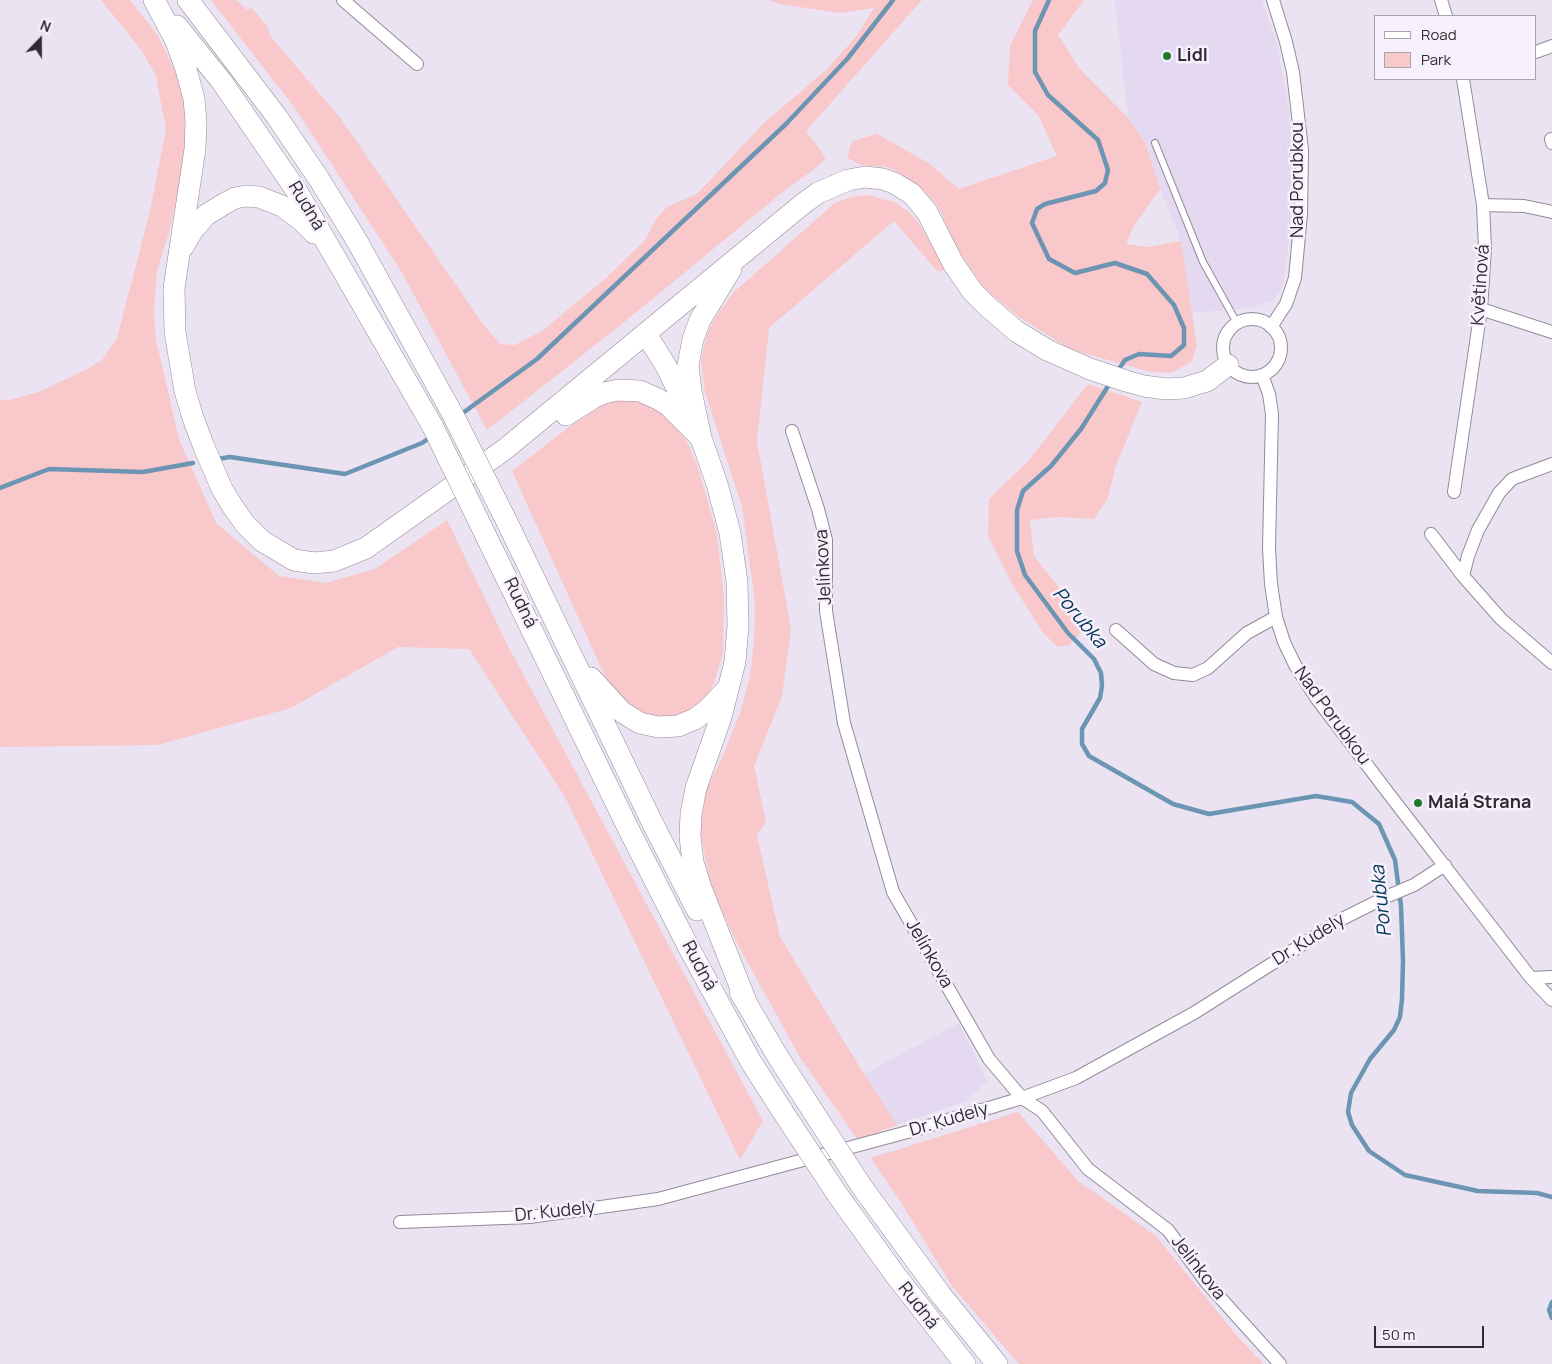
<!DOCTYPE html>
<html>
<head>
<meta charset="utf-8">
<style>
  body { margin:0 }
  #map { position:relative; width:1552px; height:1364px; overflow:hidden; background:#ebe3f2; font-family:Manrope,sans-serif }
  canvas { display:block }
  .legend { position:absolute; left:1374px; top:15px; width:162px; height:65px; box-sizing:border-box; background:#f7f1fd; border:1px solid #a7a2ab; margin:0; padding:6px 9px; list-style:none; font-size:15px; color:#2e2b31 }
  .legend li { display:flex; align-items:center; gap:10px; height:25px }
  .legend b { width:25px; border:1px solid #a7a2ab }
  .north { position:absolute; left:15px; top:15px; width:50px; height:50px; -webkit-text-stroke:4px #f7f1fd; paint-order:stroke; rotate:22deg; font-size:14px; font-weight:700; line-height:20px; text-align:center; color:#2e2b31 }
  .north::after { content:''; display:block; margin:auto; width:18px; height:22px; background:#2e2b31; clip-path:polygon(50% 0,100% 100%,50% 72%,0 100%) }
  .scale { position:absolute; left:1374px; top:1326px; width:110px; height:22px; box-sizing:border-box; border:2px solid #2e2b31; border-top:0; padding-left:6px; font-size:15px; line-height:18px; white-space:nowrap; color:#2e2b31; -webkit-text-stroke:4px #f7f1fd; paint-order:stroke }
</style>
</head>
<body>
<div id="map">
<canvas width="1552" height="1364"></canvas>
<ul class="legend">
<li><b style="height:6px;background:#fff"></b>Road</li>
<li><b style="height:14px;background:#f8c8cb"></b>Park</li>
</ul>
<div class="north">N</div>
<div class="scale">50 m</div>
</div>
<script>
const context = document.querySelector('canvas').getContext('2d');
context.lineJoin = 'round';
function paint(path, color) { context.fillStyle = color; context.fill(path, 'evenodd'); }
const toPath = rows => new Path2D(rows.map(r => 'M' + r).join(''));
function strokePath(path, color, width, dash) { context.strokeStyle = color; context.lineWidth = width; context.lineCap = dash ? 'butt' : 'round'; context.setLineDash(dash || []); context.stroke(path); }
function drawText(font, color, halo, rows, align = 'center') {
  context.font = font + ' Manrope,sans-serif'; context.lineWidth = 5; context.setLineDash([]); context.textBaseline = 'middle'; context.strokeStyle = halo; context.fillStyle = color; for (const [text, x, y, turn = 0] of rows) {
    context.save(); context.translate(x, y); context.rotate((+turn || 0) * Math.PI / 180); context.textAlign = isNaN(turn) ? turn : align; if (halo) context.strokeText(text, 0, 0); context.fillText(text, 0, 0); context.restore();
  }
}
const built = toPath([
  [1115,0,1262,0,1277,44,1289,110,1293,164,1291,224,1284,279,1280,292,1272,301,1250,308,1192,313,1181,241,1160,189,1145,143,1128,118],
  [959,1023,987,1081,966,1101,897,1125,864,1074]
]);
const green = toPath([
  [101,0,130,0,158,36,178,77,185,107,187,134,183,168,170,229,157,271,154,312,156,340,179,439,216,523,279,576,325,583,375,569,447,520,508,646,763,1121,740,1160,565,797,469,649,398,647,291,708,157,745,0,747,0,400,9,400,39,392,87,369,102,360,117,338,150,211,166,129,156,76,142,51],
  [211,0,236,0,247,10,251,7,267,26,271,37,341,119,483,324,500,344,515,345,542,331,607,277,645,240,656,219,667,207,697,194,763,124,827,69,856,37,874,8,840,13,779,4,769,0,922,0,806,131,826,158,813,170,779,195,617,328,487,430,401,271,295,108],
  [1033,0,1084,0,1058,35,1079,68,1128,118,1145,143,1160,189,1133,227,1126,244,1149,247,1181,241,1197,345,1192,361,1171,373,1150,372,1070,349,1019,317,985,289,957,249,938,206,929,196,901,174,887,167,860,165,848,158,849,149,853,141,877,134,930,164,959,189,1057,156,1038,115,1008,85,1010,46],
  [868,195,895,202,909,212,918,222,944,265,944,271,937,271,894,221,769,328,757,441,791,629,782,696,754,766,766,822,757,835,780,937,864,1074,897,1125,858,1140,801,1059,738,945,711,887,700,830,706,790,721,760,740,713,750,676,754,642,755,602,742,507,705,392,701,361,707,334,718,313,734,292,835,203,851,197],
  [1088,384,1142,402,1115,468,1108,498,1094,519,1057,517,1030,520,1034,556,1069,600,1082,628,1078,636,1069,645,1058,647,1044,634,1012,584,988,536,989,499,1029,460],
  [616,400,644,402,673,421,687,442,698,467,717,534,724,598,723,653,714,683,706,699,686,715,654,718,626,703,614,692,603,672,512,471,587,413,600,406],
  [1018,1112,1078,1181,1156,1236,1232,1330,1263,1364,1019,1364,952,1286,900,1201,871,1158]
]);
const stream = toPath([
  [1049,0,1035,31,1035,72,1048,95,1098,140,1108,170,1105,183,1096,191,1045,204,1037,209,1032,223,1049,259,1075,273,1115,263,1147,274,1174,305,1184,328,1184,345,1171,356,1139,354,1125,360,1117,372],
  [1110,383,1081,429,1051,466,1023,491,1017,510,1017,551,1025,575,1068,633,1094,659,1101,673,1102,686,1100,698,1082,729,1082,744,1089,756,1173,804,1209,814,1316,796,1352,802,1379,824,1395,860,1401,906,1403,961,1402,999,1400,1017,1394,1030,1370,1059,1351,1093,1348,1112,1352,1125,1369,1151,1405,1175,1478,1191,1537,1193,1552,1197],
  [460,415,537,359,786,124,848,58,893,0],
  [217,459,230,457,345,474,422,443,432,436],
  [0,488,49,469,143,472,193,463],
  [1552,1302,1549,1310,1552,1318]
]);
const service = toPath([
  [1155,143,1203,262,1237,323]
]);
const minor = toPath([
  [343,0,417,64],
  [1441,0,1446,16],
  [1536,52,1552,46],
  [1551,139,1552,143],
  [1483,205,1524,206,1552,212],
  [1481,309,1552,332],
  '1223 348a29 29 0 1 1 58 0a29 29 0 1 1-58 0Z',
  [1271,327,1286,304,1295,278,1301,214,1302,150,1293,72,1286,42,1273,0],
  [1262,375,1269,394,1272,414,1269,548,1271,584,1276,617,1284,642,1295,665,1317,699,1389,794,1531,978,1552,1000],
  [792,431,818,509,826,540,826,611,844,723,893,892,989,1059,1022,1098,1042,1111,1088,1169,1168,1230,1206,1282,1280,1364],
  [1552,464,1512,479,1499,493,1478,530,1468,556,1463,576,1501,619,1552,663],
  [1454,492,1481,309,1485,248,1483,205,1463,79],
  [1431,534,1463,576],
  [1116,630,1154,664,1174,673,1193,675,1208,668,1247,633,1276,617],
  [1531,978,1552,977],
  [400,1222,530,1217,658,1199,915,1130,1022,1098,1076,1078,1194,1013,1344,918,1388,896,1414,885,1445,865]
]);
const trunk = toPath([
  [154,0,175,39,186,69,194,99,196,121,195,149,174,288,175,332,185,391,193,418,204,447,222,489,233,507,245,524,262,541,294,560,314,563,334,561,366,548,504,450,804,203,818,193,848,180,865,177,883,179,894,183,912,194,927,212,953,263,972,291,987,306,1016,331,1047,350,1090,369,1126,381,1144,386,1166,389,1184,388,1207,381,1228,365],
  [188,0,277,117,319,179,357,241,452,413],
  [177,26,222,82,298,193,433,427],
  [183,247,193,230,206,215,224,204,235,198,246,196,259,197,282,206,301,220,314,233],
  [731,269,700,320,693,339,688,365,691,391,701,438,717,484,730,533,737,582,738,626,735,662,721,717,696,788,691,814,690,836,693,862,701,888,747,1004],
  [646,334,666,366,687,409],
  [566,415,593,398,604,393,618,390,640,391,658,399,669,406,701,438],
  [507,522,652,822,697,910],
  [486,536,629,830,689,948,751,1062,783,1112],
  [591,678,622,712,640,723,658,727,678,726,695,719,707,710,728,688],
  [740,992,778,1057,814,1113],
  [862,1187,941,1295,997,1364],
  [837,1194,896,1276,965,1364]
]);
const trunkBridge = toPath([
  [452,413,507,522],
  [433,427,486,536],
  [783,1112,837,1194],
  [814,1113,862,1187]
]);
const markers = [
  [1167,56,5,"#1e7b2b"],
  [1418,803,5,"#1e7b2b"]
];
const poiNames = [
  ["Lidl",1177,56],
  ["Malá Strana",1428,803]
];
const streetNames = [
  ["Nad Porubkou",1298,180,-90],
  ["Rudná",306,206,59],
  ["Květinová",1481,285,-86],
  ["Jelínkova",824,567,-93],
  ["Rudná",520,603,64],
  ["Nad Porubkou",1332,716,54],
  ["Dr. Kudely",1309,940,-32],
  ["Jelínkova",929,954,60],
  ["Rudná",699,966,62],
  ["Dr. Kudely",949,1120,-16],
  ["Dr. Kudely",555,1212,-6],
  ["Jelínkova",1198,1268,52],
  ["Rudná",918,1306,52]
];
const waterNames = [
  ["Porubka",1079,618,50],
  ["Porubka",1382,901,-96]
];
paint(built, '#e4d9f0');
paint(green, '#f8c8cb');
strokePath(stream, '#6c94b3', 4.5);
strokePath(service, '#938b9a', 8);
strokePath(minor, '#938b9a', 14);
strokePath(trunk, '#938b9a', 22);
strokePath(service, '#fff', 6);
strokePath(minor, '#fff', 12);
strokePath(trunk, '#fff', 21);
strokePath(trunkBridge, '#938b9a', 22, []);
strokePath(trunkBridge, '#fff', 21);
for (const [x, y, r, color] of markers) { const dot = new Path2D(); dot.arc(x, y, r, 0, 2 * Math.PI); context.fillStyle = color; context.fill(dot); strokePath(dot, '#f7f1fd', 2); }
drawText('bold 18px', '#2e2b31', '#f7f1fd', poiNames, 'left');
drawText('18px', '#2e2b31', '#f7f1fd', streetNames);
drawText('italic 19px', '#023655', '#f7f1fd', waterNames);
</script>
</body>
</html>
